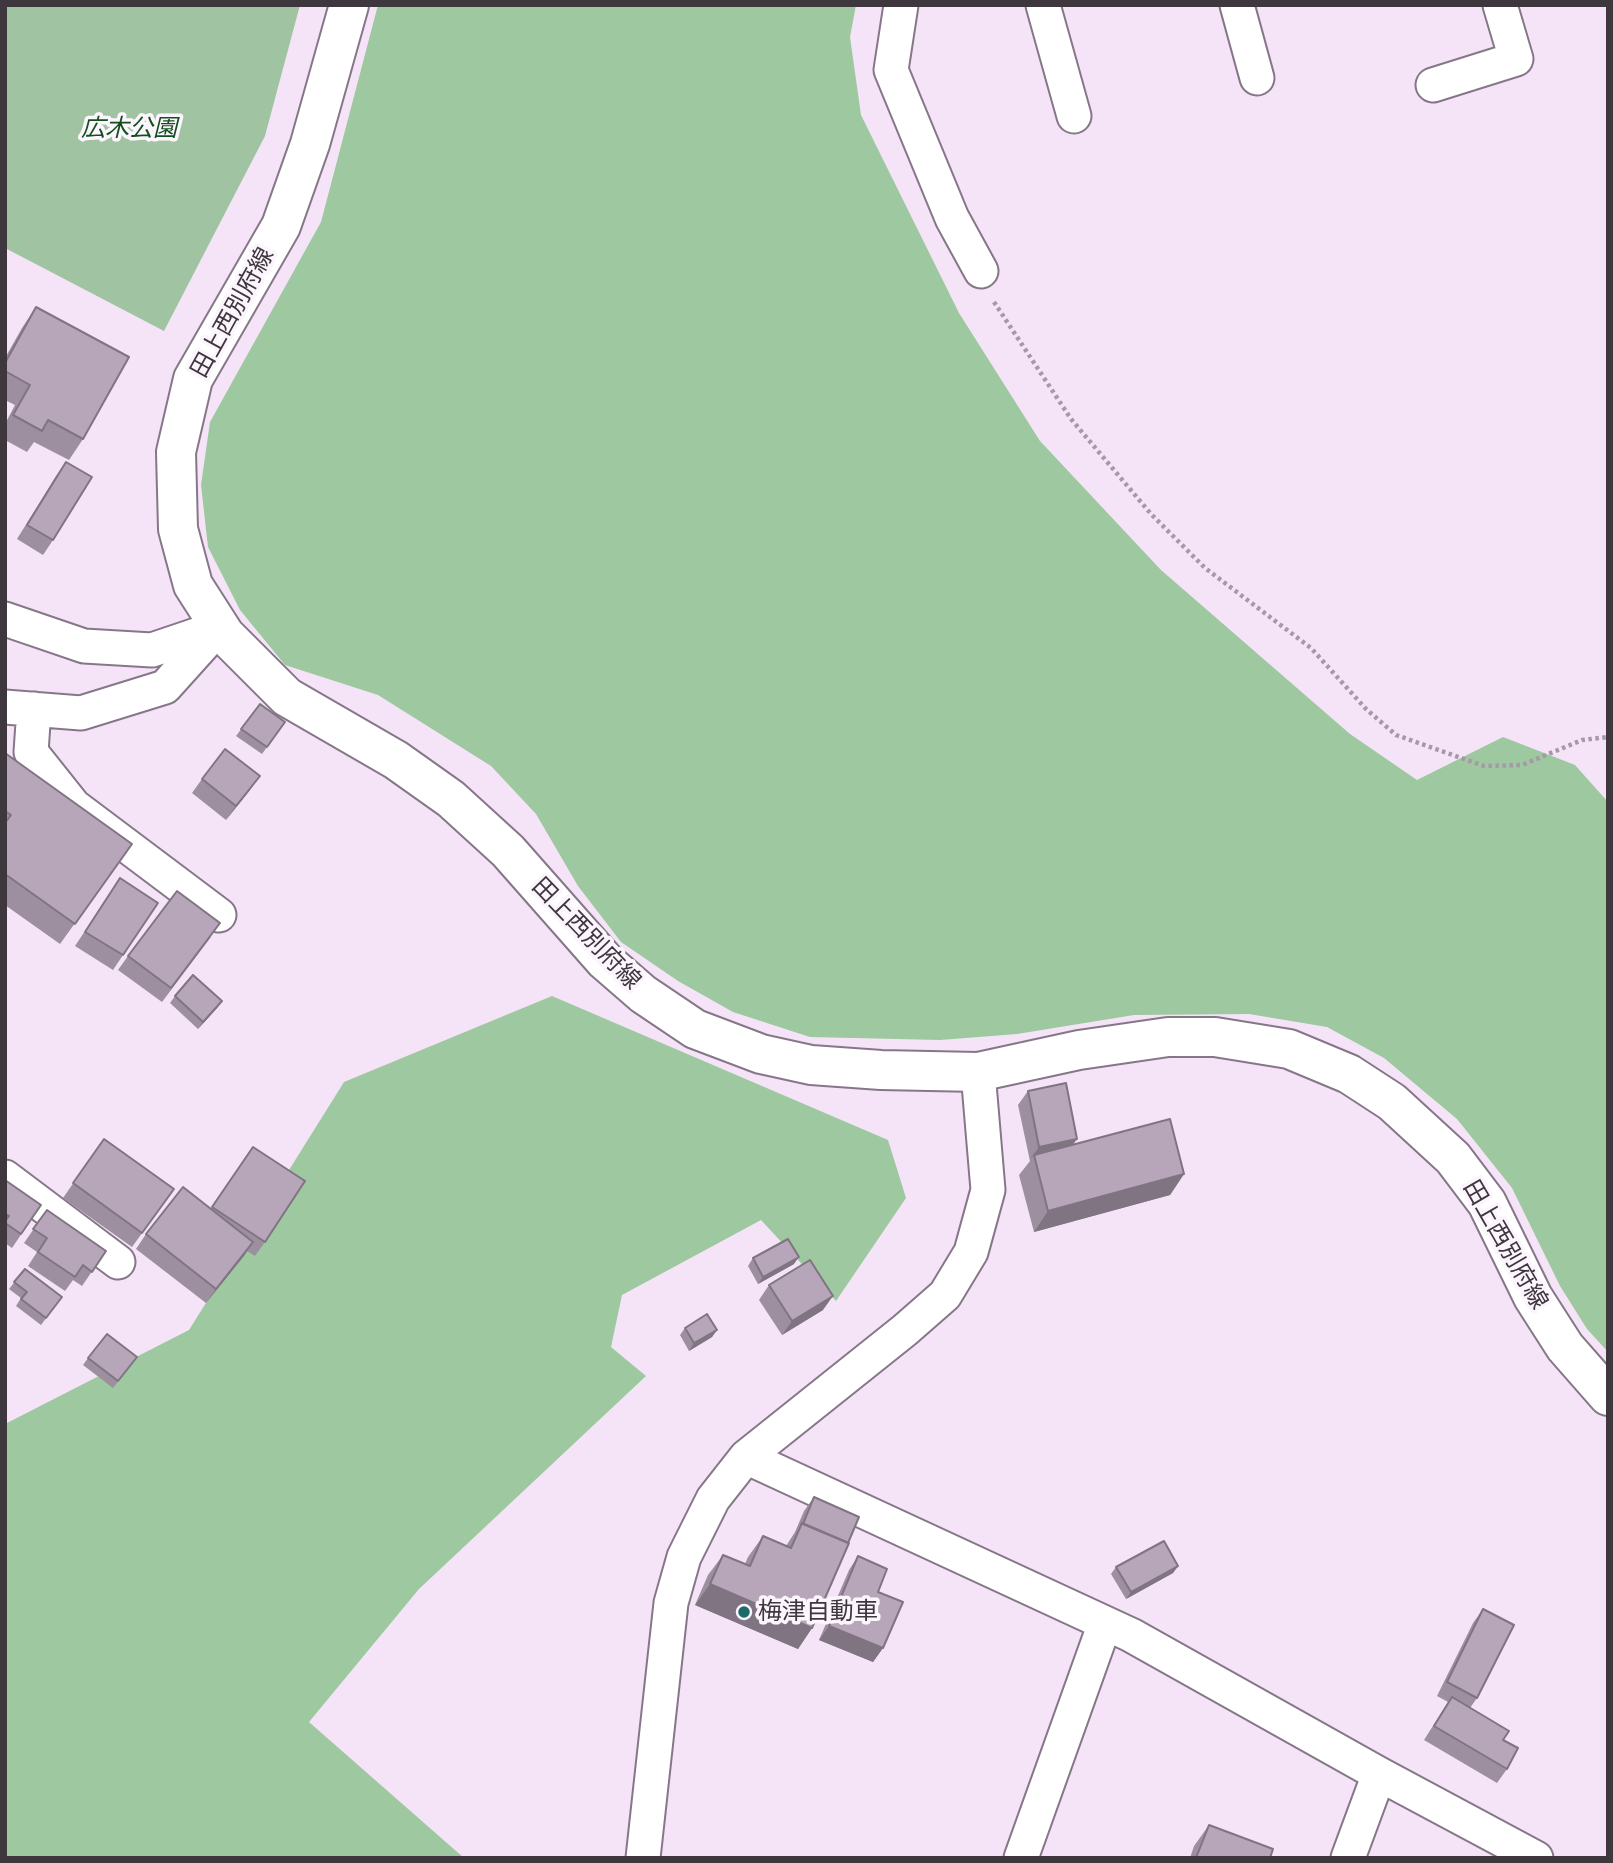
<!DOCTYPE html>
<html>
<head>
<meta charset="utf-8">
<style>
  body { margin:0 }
  #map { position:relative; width:1613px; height:1863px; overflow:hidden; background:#f5e4f7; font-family:"PT Serif",serif }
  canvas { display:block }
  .frame { position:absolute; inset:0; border:7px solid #3e373e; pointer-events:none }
</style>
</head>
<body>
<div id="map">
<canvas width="1613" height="1863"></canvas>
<div class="frame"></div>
</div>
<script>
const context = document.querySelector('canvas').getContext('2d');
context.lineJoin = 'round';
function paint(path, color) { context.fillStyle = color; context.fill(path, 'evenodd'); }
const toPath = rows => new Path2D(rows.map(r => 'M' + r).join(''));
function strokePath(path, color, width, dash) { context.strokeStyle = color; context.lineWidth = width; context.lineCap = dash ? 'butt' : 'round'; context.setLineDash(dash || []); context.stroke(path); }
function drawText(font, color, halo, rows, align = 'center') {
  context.font = font + ' "PT Serif","Noto Sans JP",serif'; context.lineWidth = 7; context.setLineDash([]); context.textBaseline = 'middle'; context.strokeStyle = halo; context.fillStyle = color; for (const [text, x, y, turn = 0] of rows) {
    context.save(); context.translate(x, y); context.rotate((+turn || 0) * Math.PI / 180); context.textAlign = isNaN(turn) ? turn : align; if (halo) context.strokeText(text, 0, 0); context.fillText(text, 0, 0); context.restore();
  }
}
const green = toPath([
  [5,5,300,5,265,136,164,331,5,248]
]);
const forest = toPath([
  [378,5,856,5,850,37,861,115,959,313,1040,441,1161,570,1350,734,1417,780,1503,737,1575,765,1608,802,1608,1352,1587,1329,1560,1286,1512,1188,1457,1119,1384,1058,1327,1027,1249,1014,1134,1015,1017,1034,940,1040,810,1037,733,1012,678,981,621,942,578,886,536,814,491,766,378,695,285,665,240,610,208,547,201,485,210,422,321,222],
  [552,996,888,1140,906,1198,836,1301,761,1220,622,1295,611,1347,646,1376,419,1589,309,1722,464,1858,5,1858,5,1424,189,1330,344,1082]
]);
const path = toPath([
  [994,302,1071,419,1151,514,1205,568,1311,648,1366,709,1396,735,1484,766,1522,765,1582,740,1608,737]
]);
const minor = toPath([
  [901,5,891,70,952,218,981,271],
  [1043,5,1074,116],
  [1237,5,1257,78],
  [1433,85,1516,59,1500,5],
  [5,619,84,646,152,650,217,628],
  [5,707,81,713,165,687,219,627],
  [34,709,31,752,74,806,219,915],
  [5,1177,118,1262],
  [746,1457,1131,1635,1379,1774,1536,1858],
  [643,1858,671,1603,684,1557,713,1499,746,1457,905,1330,945,1295,971,1252,988,1190,978,1072],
  [1021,1858,1105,1623],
  [1348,1858,1379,1774]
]);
const tertiary = toPath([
  [349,5,310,144,281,226,193,379,176,452,178,529,193,585,225,635,287,697,396,760,451,799,508,851,605,961,643,994,695,1029,761,1054,811,1065,881,1070,978,1072,1079,1050,1168,1037,1215,1037,1289,1049,1349,1074,1392,1102,1453,1158,1487,1203,1533,1297,1565,1347,1608,1396]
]);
const wall = toPath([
  [36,307,83,439,69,460,34,442,27,452,5,440,5,424,15,405,5,400,5,358,22,328],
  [66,462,53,540,43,555,17,539,56,476],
  [260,704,285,722,262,754,236,736],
  [5,753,132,844,60,944,5,905],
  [202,779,250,790,226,820,192,793],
  [120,878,158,903,113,970,75,946],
  [211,937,162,1002,118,970,128,956],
  [175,996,217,1008,198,1029,170,1003],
  [1028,1091,1073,1144,1184,1174,1170,1195,1034,1232,1019,1175,1030,1161,1018,1105],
  [104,1139,174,1189,132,1247,63,1198],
  [253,1147,265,1242,255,1256,247,1251,206,1303,136,1249,146,1234,211,1209],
  [5,1180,41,1205,12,1248,5,1243],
  [47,1210,106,1251,82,1286,73,1280,65,1291,28,1266,37,1252,24,1243],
  [753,1258,794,1264,758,1284,748,1266],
  [25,1269,62,1297,41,1325,16,1306,21,1298,9,1289],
  [769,1285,823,1310,782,1335,759,1300],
  [685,1328,717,1330,712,1337,689,1351,680,1335],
  [137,1357,113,1388,83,1365,88,1358],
  [814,1497,812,1628,798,1649,695,1605,708,1575,723,1555,745,1564,748,1557,763,1536,786,1546,795,1532,804,1511],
  [858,1556,878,1592,883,1648,873,1662,819,1640,849,1570],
  [1178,1566,1173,1573,1126,1599,1111,1574,1116,1567],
  [1483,1609,1477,1698,1470,1708,1503,1740,1507,1769,1497,1783,1424,1740,1448,1702,1437,1696,1473,1623],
  [1209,1825,1270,1858,1190,1858,1194,1846]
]);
const shadedWall = toPath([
  [260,776,250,790,226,820,236,806],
  [222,1001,217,1008,198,1029,203,1022],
  [1077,1139,1067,1153,1034,1155,1029,1161,1039,1147],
  [1184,1174,1170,1195,1034,1232,1048,1211],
  [253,1242,244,1256,206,1303,216,1289],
  [799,1257,794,1264,758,1284,763,1277],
  [833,1296,823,1310,782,1335,792,1321],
  [717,1330,712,1337,689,1351,694,1343],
  [1178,1566,1173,1573,1126,1599,1131,1592],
  [710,1584,812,1628,798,1649,695,1605],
  [829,1626,883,1648,873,1662,819,1640]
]);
const building = toPath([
  [36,307,129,357,83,439,48,420,42,431,13,415,30,385,5,371,5,363,36,307],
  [66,462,92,477,53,540,27,525,66,462],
  [260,704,285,722,267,747,241,729,260,704],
  [225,749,260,776,236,806,202,779,225,749],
  [5,753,132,844,75,924,5,874,5,823,11,815,5,811,5,753],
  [120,878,158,903,123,955,85,932,120,878],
  [177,891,220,923,171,988,128,956,177,891],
  [193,975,222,1001,203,1022,175,996,193,975],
  [1066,1083,1077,1139,1039,1147,1028,1091,1066,1083],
  [1170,1119,1184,1174,1048,1211,1034,1155,1170,1119],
  [104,1139,174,1189,142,1233,73,1183,104,1139],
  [253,1147,305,1181,265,1242,212,1207,253,1147],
  [5,1180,41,1205,21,1234,5,1223,5,1221,9,1216,5,1214,5,1180],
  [183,1187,253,1242,216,1289,146,1234,183,1187],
  [47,1210,106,1251,92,1272,83,1265,75,1277,38,1252,47,1238,33,1229,47,1210],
  [788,1239,799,1257,763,1277,753,1258,788,1239],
  [810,1260,833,1296,792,1321,769,1285,810,1260],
  [25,1269,62,1297,46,1318,21,1299,27,1292,14,1282,25,1269],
  [707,1314,717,1330,694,1343,685,1328,707,1314],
  [107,1334,137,1357,118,1381,88,1358,107,1334],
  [814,1497,859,1517,848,1543,803,1524,814,1497],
  [802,1523,849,1543,812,1628,710,1584,723,1555,750,1566,763,1536,791,1548,802,1523],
  [1164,1541,1178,1566,1131,1592,1116,1567,1164,1541],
  [858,1556,887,1569,878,1592,903,1602,883,1648,829,1626,858,1556],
  [1483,1609,1514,1625,1477,1698,1447,1682,1483,1609],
  [1452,1697,1509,1731,1503,1740,1518,1748,1507,1769,1434,1726,1452,1697],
  [1209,1825,1273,1849,1270,1858,1196,1858,1209,1825]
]);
const markers = [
  [744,1612,7,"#1d6a6a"]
];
const parkNames = [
  ["広木公園",129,129]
];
const streetNames = [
  ["田上西別府線",233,313,-61],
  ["田上西別府線",586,934,46],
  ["田上西別府線",1505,1245,60]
];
const poiNames = [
  ["梅津自動車",758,1612]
];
paint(green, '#a0c4a2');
paint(forest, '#9dc8a0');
strokePath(minor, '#867788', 37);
strokePath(tertiary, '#867788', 42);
strokePath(path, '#a699a7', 4.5, [3.5, 3.5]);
strokePath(minor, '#fff', 33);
strokePath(tertiary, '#fff', 38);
paint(wall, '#9d8f9f');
paint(shadedWall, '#807482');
paint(building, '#b7a6b9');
strokePath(building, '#807482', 2);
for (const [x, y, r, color] of markers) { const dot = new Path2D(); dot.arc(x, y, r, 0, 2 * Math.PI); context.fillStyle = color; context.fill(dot); strokePath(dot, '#fcf5fd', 2.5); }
drawText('italic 24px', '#11501e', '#fcf5fd', parkNames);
drawText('24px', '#3e373e', '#fcf5fd', streetNames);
drawText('24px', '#3e373e', '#fcf5fd', poiNames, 'left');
</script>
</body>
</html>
